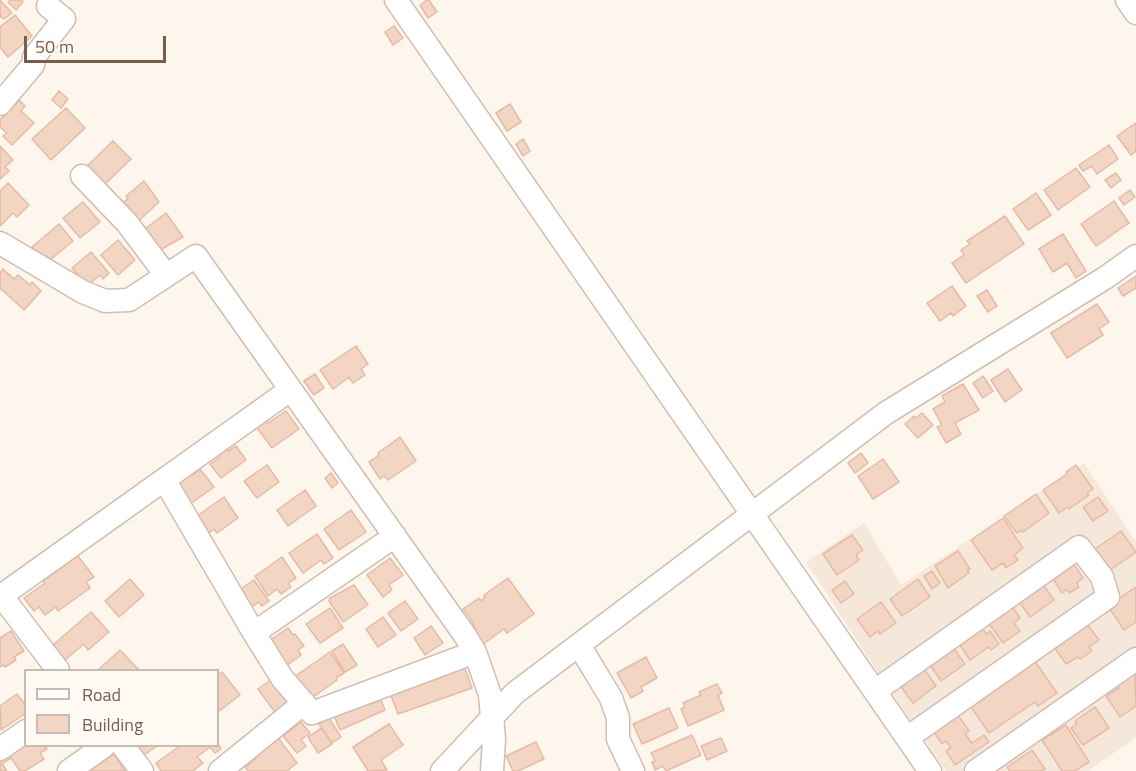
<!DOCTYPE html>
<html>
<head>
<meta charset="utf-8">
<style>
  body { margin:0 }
  #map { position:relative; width:1136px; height:771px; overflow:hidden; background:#fdf6ec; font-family:"Titillium Web",sans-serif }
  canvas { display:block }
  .legend { position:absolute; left:24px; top:669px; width:195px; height:78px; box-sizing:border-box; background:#fffaf3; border:2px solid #cabbb1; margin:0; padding:8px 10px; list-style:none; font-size:18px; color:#7a5c4d }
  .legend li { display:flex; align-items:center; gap:12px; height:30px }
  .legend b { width:30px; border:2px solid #cabbb1 }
  .scale { position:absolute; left:24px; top:36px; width:142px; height:27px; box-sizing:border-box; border:3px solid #7a5c4d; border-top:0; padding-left:8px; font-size:18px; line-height:21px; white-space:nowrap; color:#7a5c4d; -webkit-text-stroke:4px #fffaf3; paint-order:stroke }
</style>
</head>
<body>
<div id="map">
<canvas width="1136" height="771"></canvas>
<ul class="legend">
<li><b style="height:8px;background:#fff"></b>Road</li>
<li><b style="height:16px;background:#f3d5c3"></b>Building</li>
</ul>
<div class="scale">50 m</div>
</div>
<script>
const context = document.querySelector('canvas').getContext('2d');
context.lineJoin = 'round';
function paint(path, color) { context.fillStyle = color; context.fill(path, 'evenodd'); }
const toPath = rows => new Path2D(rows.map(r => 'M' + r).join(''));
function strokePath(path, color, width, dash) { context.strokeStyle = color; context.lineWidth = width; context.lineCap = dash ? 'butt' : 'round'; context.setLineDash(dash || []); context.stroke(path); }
const residential = toPath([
  [1084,463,1136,542,1136,738,1087,771,946,771,878,673,806,562,864,523,901,585]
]);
const building = toPath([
  [0,0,12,13,4,19,1,16,0,17,0,0],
  [10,0,22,0,23,2,16,10,8,2,10,0],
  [427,0,429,0,437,12,428,18,420,5,427,0],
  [15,15,32,36,8,57,0,47,0,27,15,15],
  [394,26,403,38,393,45,385,32,394,26],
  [59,91,68,99,61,108,52,100,59,91],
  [19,100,25,106,21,111,34,123,12,145,3,136,7,133,0,127,0,120,19,100],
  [510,104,521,122,507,131,496,113,510,104],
  [66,108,85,128,51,160,32,139,66,108],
  [1136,123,1136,151,1131,155,1117,136,1136,123],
  [523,139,530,151,523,156,516,144,523,139],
  [113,141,131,159,102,187,84,169,113,141],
  [1109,145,1118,159,1097,174,1092,166,1083,171,1079,165,1109,145],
  [0,146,13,160,5,167,9,171,0,179,0,146],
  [1076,168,1090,187,1058,210,1044,190,1076,168],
  [1116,173,1121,180,1111,188,1105,180,1116,173],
  [144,181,159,202,135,224,119,207,128,198,126,196,144,181],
  [8,183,29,205,17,217,13,213,0,226,0,191,8,183],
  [1130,190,1135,197,1124,205,1119,198,1130,190],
  [1036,193,1051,215,1028,230,1013,209,1036,193],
  [1114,201,1129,223,1096,246,1081,224,1114,201],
  [83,202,100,222,80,238,63,218,83,202],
  [166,213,183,237,160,250,145,229,166,213],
  [1005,216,1024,244,966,283,952,263,964,255,961,250,970,244,967,241,1005,216],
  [59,224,73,241,50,260,47,256,43,260,32,247,59,224],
  [1063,234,1086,271,1076,278,1067,263,1053,272,1039,249,1063,234],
  [118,240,135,260,118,275,101,255,118,240],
  [91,252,109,273,103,279,100,275,87,286,72,268,91,252],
  [3,269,14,279,18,275,30,285,32,282,41,291,24,310,0,288,0,273,3,269],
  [1136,276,1136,288,1123,296,1118,288,1136,276],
  [952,286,966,306,953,316,951,313,940,321,927,303,952,286],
  [987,290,997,306,988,312,977,296,987,290],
  [1097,304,1109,322,1099,329,1103,335,1067,358,1051,333,1097,304],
  [356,346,368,364,361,369,365,375,353,383,349,377,333,389,320,370,356,346],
  [1008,369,1022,390,1005,402,991,380,1008,369],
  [315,374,324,388,314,395,304,381,315,374],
  [983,376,993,391,983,398,973,383,983,376],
  [963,384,979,410,955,423,961,434,946,443,937,427,942,425,933,409,945,402,942,396,963,384],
  [286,411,299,429,272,448,257,428,266,421,268,423,286,411],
  [922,413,933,425,918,438,905,424,914,416,916,418,922,413],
  [400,437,416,461,388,480,384,476,380,479,369,462,379,455,378,453,400,437],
  [236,446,246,460,221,478,210,464,219,458,217,455,226,448,228,451,236,446],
  [861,453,868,463,855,473,848,463,861,453],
  [883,459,899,482,873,499,858,476,883,459],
  [267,465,279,482,257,498,244,481,267,465],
  [1076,465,1093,489,1087,493,1089,495,1069,509,1068,507,1059,513,1043,490,1067,474,1066,472,1076,465],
  [200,469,214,487,186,507,172,487,192,472,193,475,200,469],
  [331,473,338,483,332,488,325,478,331,473],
  [305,490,316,506,288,526,277,510,305,490],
  [1036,494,1049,513,1023,532,1022,530,1017,533,1004,516,1036,494],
  [224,497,238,518,217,533,214,529,206,535,194,518,224,497],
  [1098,497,1108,511,1093,521,1083,507,1098,497],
  [351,510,366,532,339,550,324,529,351,510],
  [1003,518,1023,548,1014,555,1018,560,1006,568,1003,563,992,570,971,540,1003,518],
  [1121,531,1136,552,1110,570,1095,549,1121,531],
  [317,534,333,558,324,564,321,560,303,573,289,553,317,534],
  [852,535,863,550,856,555,859,560,837,575,823,554,852,535],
  [958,551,970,569,967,570,969,573,948,588,935,566,958,551],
  [78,556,94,577,86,582,90,588,58,611,56,607,45,615,39,607,34,611,24,598,45,583,43,581,78,556],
  [282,557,296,578,288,583,291,587,281,594,277,589,268,596,255,576,282,557],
  [390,558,403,575,389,585,392,590,383,597,367,575,390,558],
  [1073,563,1083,578,1077,583,1079,587,1069,593,1067,589,1062,593,1052,577,1073,563],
  [932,571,940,583,932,589,924,576,932,571],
  [508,578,534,614,507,633,504,629,482,645,470,618,463,609,479,598,481,601,485,597,484,595,508,578],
  [130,579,144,595,119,617,105,601,130,579],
  [918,579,930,597,902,616,890,599,918,579],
  [254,580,269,601,262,606,259,602,251,607,239,590,254,580],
  [845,581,854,594,841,603,832,590,845,581],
  [1042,583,1054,600,1030,617,1018,600,1042,583],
  [354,585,368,605,343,622,329,601,330,598,354,585],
  [1136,587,1136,622,1124,630,1108,606,1136,587],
  [405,601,418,619,401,631,388,613,405,601],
  [881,602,896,623,880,634,878,631,870,637,857,619,881,602],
  [1011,605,1020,618,1014,623,1020,631,1003,643,988,622,1011,605],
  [330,608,343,628,320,643,306,624,330,608],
  [91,612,109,632,88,650,84,644,65,660,52,646,91,612],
  [383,617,396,635,378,647,366,629,383,617],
  [1087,624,1099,640,1089,647,1092,651,1080,659,1078,657,1066,664,1054,647,1087,624],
  [431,626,443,643,425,655,414,638,431,626],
  [981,626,986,634,990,631,999,644,991,650,989,647,970,660,958,642,981,626],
  [288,628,293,635,295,634,304,646,298,650,301,655,286,666,264,644,288,628],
  [11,631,24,651,14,657,16,660,5,667,3,665,0,667,0,638,11,631],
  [343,644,357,665,345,672,332,651,343,644],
  [951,645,965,664,941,681,928,662,951,645],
  [120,650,139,670,98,670,120,650],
  [330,652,344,673,336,678,337,680,309,700,294,677,330,652],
  [646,657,657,678,641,687,643,691,631,698,617,673,646,657],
  [1034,660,1057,693,1038,706,1035,702,989,733,969,704,1034,660],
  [464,666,472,688,398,714,390,693,464,666],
  [923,667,936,686,913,703,899,684,923,667],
  [222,672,240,695,218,712,218,675,222,672],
  [1135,672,1136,706,1120,717,1106,696,1119,688,1117,684,1135,672],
  [272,679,291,704,277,715,258,689,272,679],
  [717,684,722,693,718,695,724,710,688,726,681,709,685,707,683,703,701,695,699,692,717,684],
  [17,694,26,706,26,713,1,730,0,706,17,694],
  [373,699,374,703,381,700,385,710,340,730,334,716,373,699],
  [1095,707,1109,728,1083,745,1071,728,1077,724,1075,721,1095,707],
  [669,708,678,728,642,744,633,724,669,708],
  [956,712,969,731,965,734,972,743,984,735,989,742,955,765,946,751,951,748,946,741,942,744,932,729,956,712],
  [329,718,341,737,332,743,319,724,329,718],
  [301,722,310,733,301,740,306,746,297,753,283,736,301,722],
  [389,724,403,745,381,760,387,770,368,771,353,747,389,724],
  [1066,725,1089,762,1075,771,1062,771,1042,740,1066,725],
  [322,728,332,744,318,753,308,737,322,728],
  [276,735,297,763,287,771,248,771,245,767,256,759,252,754,276,735],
  [692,735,701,755,666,771,663,766,655,770,652,762,655,761,651,753,692,735],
  [721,738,727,751,707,760,701,746,721,738],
  [26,741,26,746,45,746,47,749,40,753,44,759,25,771,20,771,11,758,2,764,7,771,0,771,0,753,26,741],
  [536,742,544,759,518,771,513,771,506,756,536,742],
  [218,744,221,749,215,753,210,747,197,757,203,763,193,771,161,771,156,763,180,746,218,746,218,744],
  [137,746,157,746,144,755,137,746],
  [1032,750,1045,769,1041,771,1010,771,1007,767,1032,750],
  [114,754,125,771,88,771,114,754]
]);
const minor = toPath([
  [396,0,930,771],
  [1127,0,1136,13],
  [0,104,33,65,34,57,64,19,48,6],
  [82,176,127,223,166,275],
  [0,243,83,292,105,301,129,300,196,256,464,634,475,652,490,695,494,739,492,771],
  [165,481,254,633,395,536],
  [0,594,58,670],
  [1,596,290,390],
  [254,633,282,678,312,713,475,652],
  [579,645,611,698,618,718,618,739,633,771],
  [875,691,1079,547,1102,577,1108,597,907,738],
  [123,746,142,771],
  [0,749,26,731],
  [69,771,104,746],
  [220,771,304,703],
  [442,771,515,693,886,413,1105,278,1136,256],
  [976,771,1136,659]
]);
paint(residential, '#f5e8da');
paint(building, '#f3d5c3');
strokePath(building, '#e6bba3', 1.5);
strokePath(minor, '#d1beb0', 25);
strokePath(minor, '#fff', 22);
</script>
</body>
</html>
